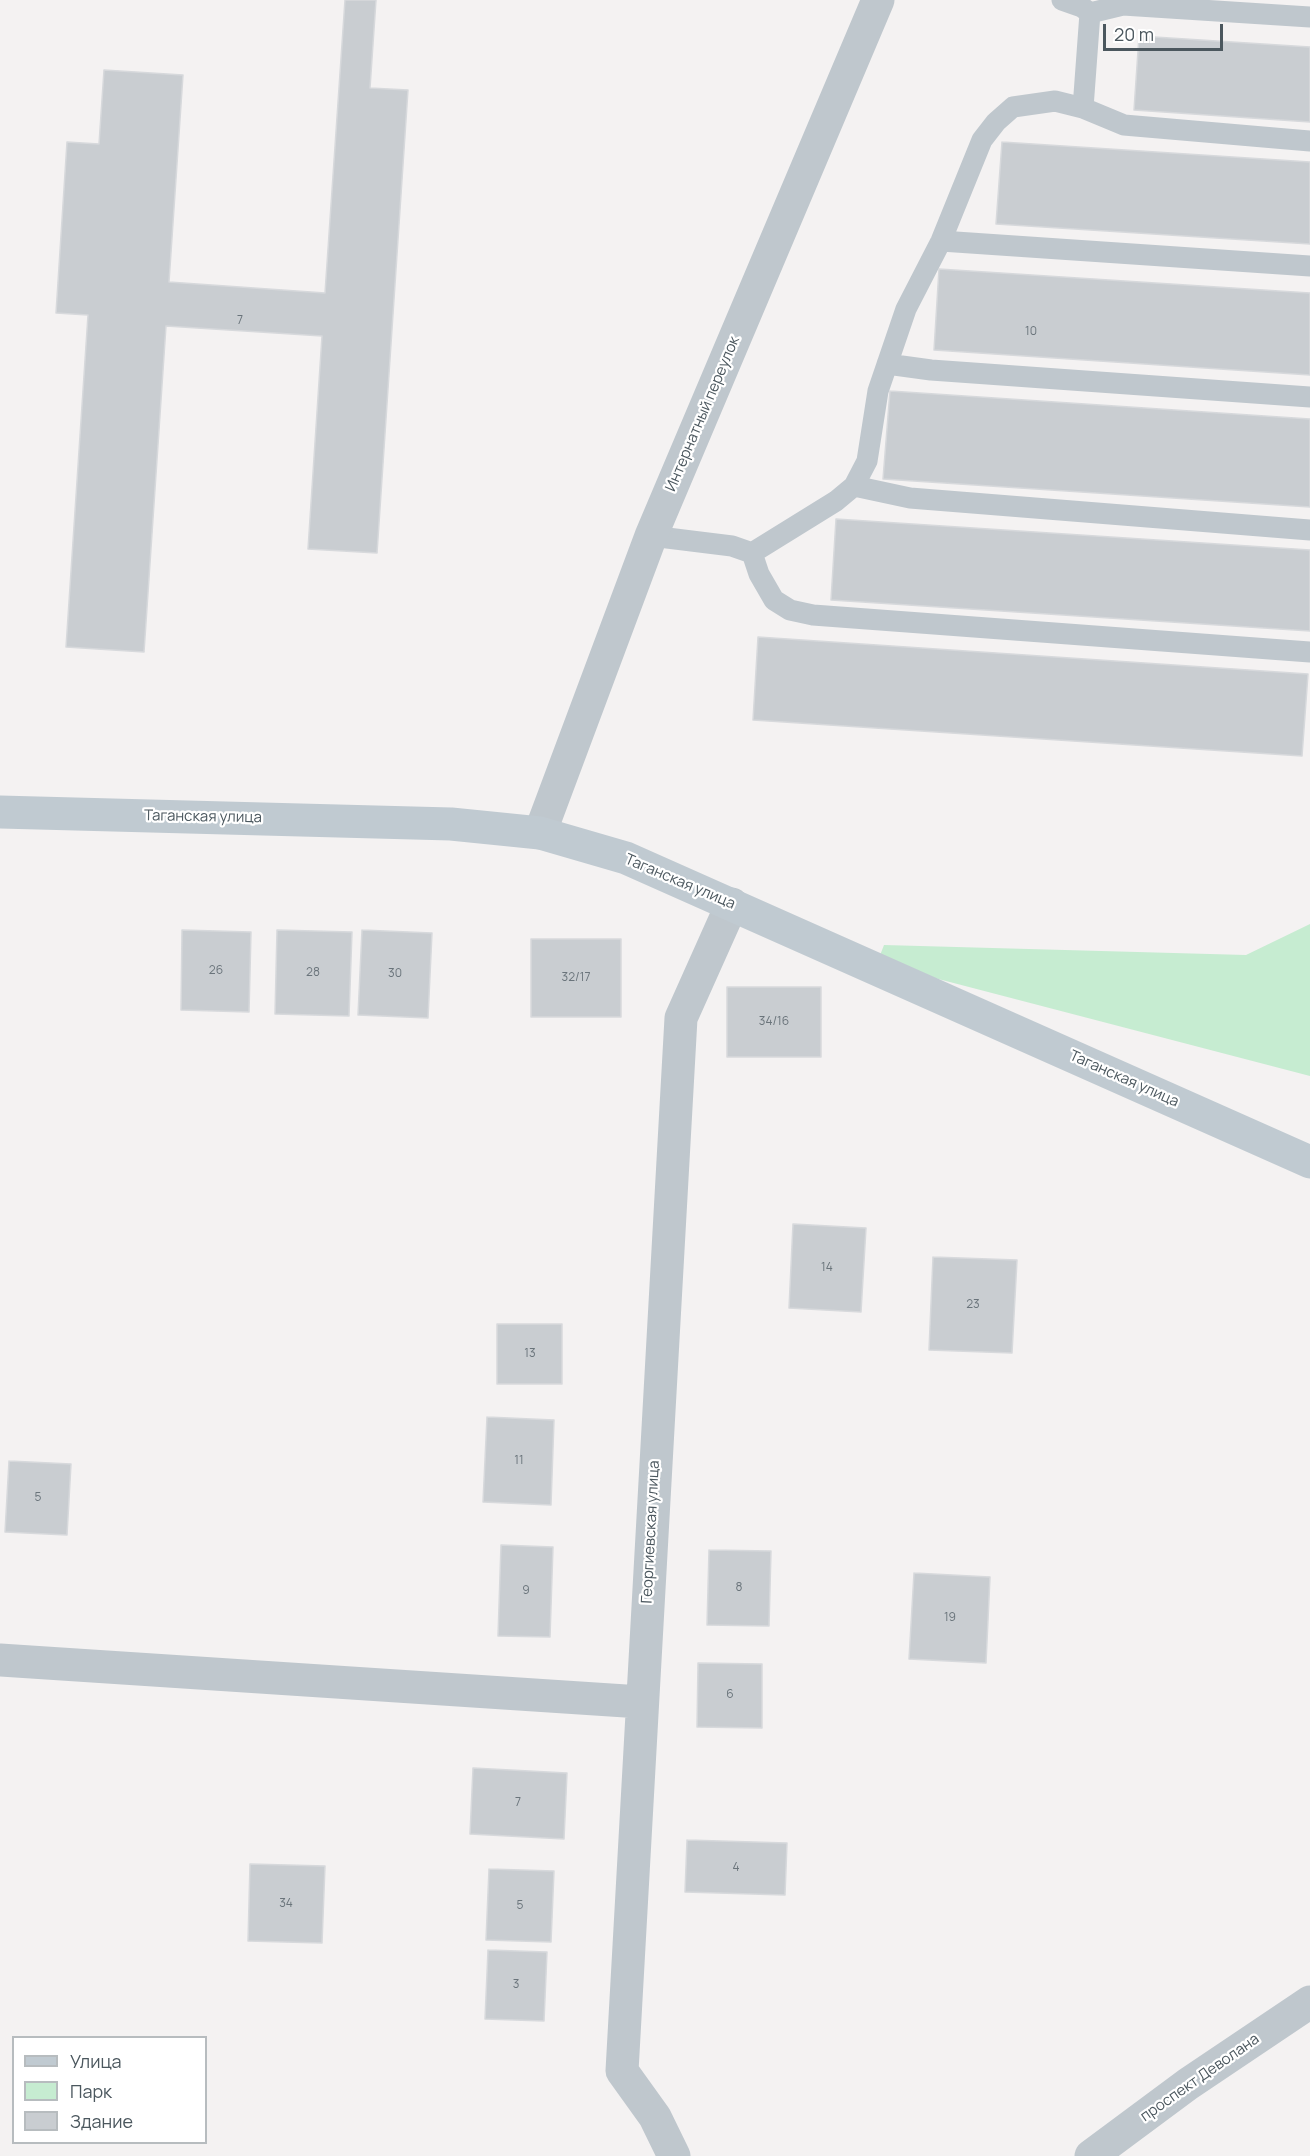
<!DOCTYPE html>
<html>
<head>
<meta charset="utf-8">
<style>
  body { margin:0 }
  #map { position:relative; width:1310px; height:2156px; overflow:hidden; background:#f4f2f2; font-family:Manrope,sans-serif }
  canvas { display:block }
  .legend { position:absolute; left:12px; top:2036px; width:195px; height:108px; box-sizing:border-box; background:#fff; border:2px solid #b7bcbf; margin:0; padding:8px 10px; list-style:none; font-size:18px; color:#4b575e }
  .legend li { display:flex; align-items:center; gap:12px; height:30px }
  .legend b { width:30px; border:2px solid #b7bcbf }
  .scale { position:absolute; left:1103px; top:24px; width:120px; height:27px; box-sizing:border-box; border:3px solid #4b575e; border-top:0; padding-left:8px; font-size:18px; line-height:21px; white-space:nowrap; color:#4b575e; -webkit-text-stroke:4px #fff; paint-order:stroke }
</style>
</head>
<body>
<div id="map">
<canvas width="1310" height="2156"></canvas>
<ul class="legend">
<li><b style="height:8px;background:#c0cad1"></b>Улица</li>
<li><b style="height:16px;background:#c6ecd1"></b>Парк</li>
<li><b style="height:16px;background:#c9cdd1"></b>Здание</li>
</ul>
<div class="scale">20 m</div>
</div>
<script>
const context = document.querySelector('canvas').getContext('2d');
context.lineJoin = 'round';
function paint(path, color) { context.fillStyle = color; context.fill(path, 'evenodd'); }
const toPath = rows => new Path2D(rows.map(r => 'M' + r).join(''));
function strokePath(path, color, width, dash) { context.strokeStyle = color; context.lineWidth = width; context.lineCap = dash ? 'butt' : 'round'; context.setLineDash(dash || []); context.stroke(path); }
function drawText(font, color, halo, rows, align = 'center') {
  context.font = font + ' Manrope,sans-serif'; context.lineWidth = 4.5; context.setLineDash([]); context.textBaseline = 'middle'; context.strokeStyle = halo; context.fillStyle = color; for (const [text, x, y, turn = 0] of rows) {
    context.save(); context.translate(x, y); context.rotate((+turn || 0) * Math.PI / 180); context.textAlign = isNaN(turn) ? turn : align; if (halo) context.strokeText(text, 0, 0); context.fillText(text, 0, 0); context.restore();
  }
}
const green = toPath([
  [1310,924,1310,1076,877,963,884,945,1246,955]
]);
const building = toPath([
  [345,0,376,0,370,88,408,90,377,553,308,549,322,336,166,326,144,652,66,647,88,315,56,313,67,142,99,144,104,70,183,75,169,282,325,293,345,0],
  [1139,36,1310,47,1310,122,1134,110,1139,36],
  [1002,142,1310,162,1310,244,996,224,1002,142],
  [939,269,1310,293,1310,375,934,350,939,269],
  [890,391,1310,419,1310,507,883,479,890,391],
  [836,519,1310,550,1310,631,831,600,836,519],
  [758,637,1308,674,1302,756,753,720,758,637],
  [182,930,251,932,249,1012,181,1010,182,930],
  [277,930,352,932,349,1016,275,1014,277,930],
  [362,930,432,933,428,1018,358,1015,362,930],
  [531,939,621,939,621,1017,531,1017,531,939],
  [727,987,821,987,821,1057,727,1057,727,987],
  [793,1224,866,1228,861,1312,789,1308,793,1224],
  [933,1257,1017,1260,1012,1353,929,1350,933,1257],
  [497,1324,562,1324,562,1384,497,1384,497,1324],
  [487,1417,554,1420,551,1505,483,1502,487,1417],
  [9,1461,71,1464,67,1535,5,1532,9,1461],
  [501,1545,553,1547,550,1637,498,1636,501,1545],
  [709,1550,771,1551,769,1626,707,1625,709,1550],
  [914,1573,990,1577,986,1663,909,1659,914,1573],
  [698,1663,762,1664,762,1728,697,1727,698,1663],
  [473,1768,567,1773,564,1839,470,1834,473,1768],
  [687,1840,787,1843,785,1895,685,1892,687,1840],
  [250,1864,325,1866,322,1943,248,1941,250,1864],
  [489,1869,554,1871,551,1942,486,1940,489,1869],
  [488,1950,547,1952,544,2021,485,2019,488,1950]
]);
const lane = toPath([
  [1062,0,1082,7,1090,13,1083,108],
  [1090,13,1123,5,1310,17],
  [941,241,1310,266],
  [887,364,931,370,1310,397],
  [854,486,910,498,1310,530],
  [651,536,732,546,752,553,759,574,774,600,790,610,813,615,1310,652],
  [752,553,836,501,854,486,867,461,878,391,906,309,941,241,982,140,996,122,1013,107,1055,101,1083,108,1124,125,1310,141]
]);
const street = toPath([
  [540,833,651,536,878,0],
  [0,1660,641,1702],
  [674,2156,655,2117,622,2071,681,1018,732,904],
  [1091,2156,1188,2084,1310,2002]
]);
const secondary = toPath([
  [0,812,451,824,540,833,626,858,1310,1162]
]);
const numberNames = [
  ["7",240,321],
  ["10",1031,332],
  ["26",216,971],
  ["28",313,973],
  ["30",395,974],
  ["32/17",576,978],
  ["34/16",774,1022],
  ["14",827,1268],
  ["23",973,1305],
  ["13",530,1354],
  ["11",519,1461],
  ["5",38,1498],
  ["8",739,1588],
  ["9",526,1591],
  ["19",950,1618],
  ["6",730,1695],
  ["7",518,1803],
  ["4",736,1868],
  ["34",286,1904],
  ["5",520,1906],
  ["3",516,1985]
];
const streetNames = [
  ["Интернатный переулок",703,414,-67],
  ["Таганская улица",203,817,1],
  ["Таганская улица",680,882,23],
  ["Таганская улица",1124,1079,24],
  ["Георгиевская улица",651,1532,-87],
  ["проспект Деволана",1200,2078,-35]
];
paint(green, '#c6ecd1');
paint(building, '#c9cdd1');
strokePath(building, '#d7d9dc', 1.5);
strokePath(lane, '#bfc7cd', 21);
strokePath(street, '#bfc7cd', 33);
strokePath(secondary, '#c0cad1', 33);
drawText('12px', '#6a747b', null, numberNames);
drawText('15px', '#4b575e', '#fff', streetNames);
</script>
</body>
</html>
